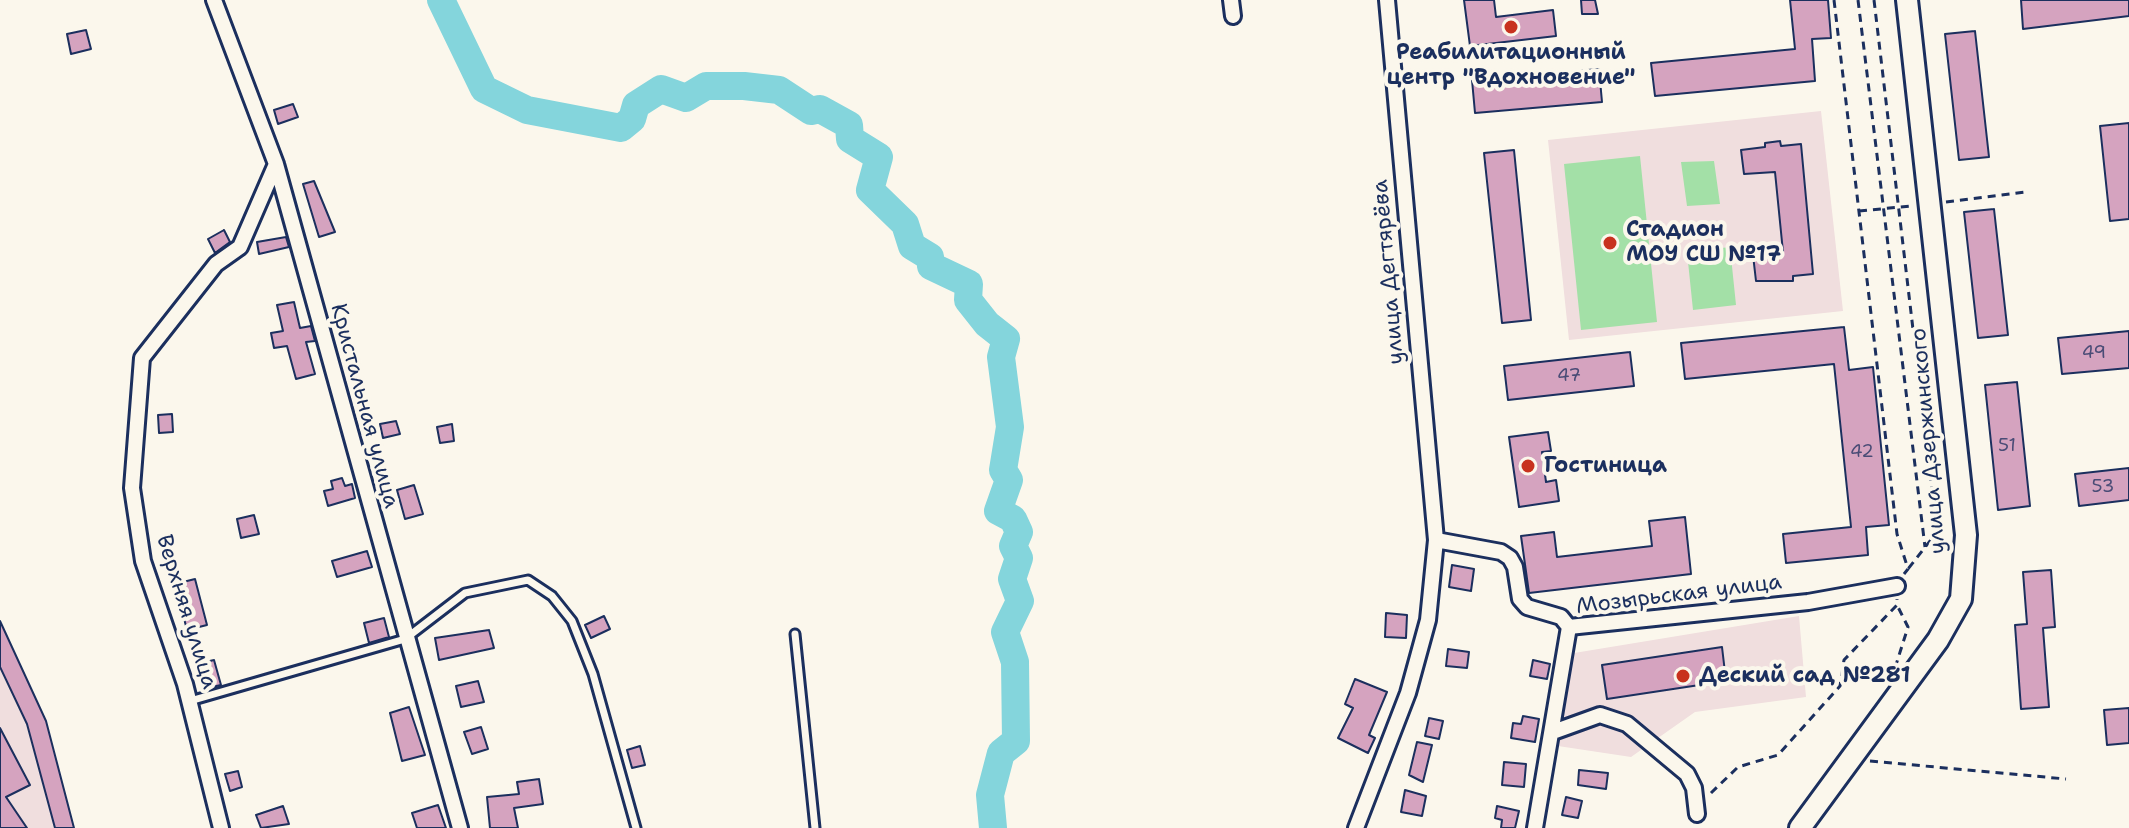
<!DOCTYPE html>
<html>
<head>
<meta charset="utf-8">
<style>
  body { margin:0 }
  canvas { display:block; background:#fbf7ec }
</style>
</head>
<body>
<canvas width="2129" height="828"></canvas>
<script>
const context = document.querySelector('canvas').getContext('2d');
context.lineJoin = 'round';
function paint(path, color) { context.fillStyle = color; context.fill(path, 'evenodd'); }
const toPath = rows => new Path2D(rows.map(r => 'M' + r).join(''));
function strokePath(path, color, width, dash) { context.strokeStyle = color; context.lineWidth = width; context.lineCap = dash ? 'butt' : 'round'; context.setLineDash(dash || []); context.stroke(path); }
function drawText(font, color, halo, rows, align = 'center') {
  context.font = font + ' "Shantell Sans",sans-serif'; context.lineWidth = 8; context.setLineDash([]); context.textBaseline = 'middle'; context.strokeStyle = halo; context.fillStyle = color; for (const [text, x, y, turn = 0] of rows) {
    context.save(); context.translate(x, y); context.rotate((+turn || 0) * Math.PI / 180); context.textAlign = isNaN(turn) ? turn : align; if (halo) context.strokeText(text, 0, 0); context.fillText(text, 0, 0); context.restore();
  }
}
const built = toPath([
  [1821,111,1843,311,1569,340,1548,140],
  [1799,616,1806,697,1695,712,1631,757,1558,746,1562,655],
  [0,621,46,721,74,828,0,828]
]);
const green = toPath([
  [1640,156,1657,322,1581,330,1564,164],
  [1714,161,1720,204,1687,206,1681,162],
  [1730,247,1736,305,1693,310,1687,252]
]);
const river = toPath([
  [441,0,484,89,527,110,621,128,632,119,636,105,661,89,686,98,706,86,744,86,779,90,811,111,820,109,849,125,850,139,879,157,870,190,905,224,912,246,930,257,931,266,969,284,968,300,987,324,1006,339,1001,357,1010,427,1003,470,1009,480,998,511,1013,519,1019,532,1013,546,1019,558,1012,579,1020,601,1005,632,1015,662,1016,741,1001,753,990,795,993,828]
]);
const building = toPath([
  [1464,0,1494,0,1496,17,1553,10,1556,36,1470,46,1464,0],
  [1581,0,1595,0,1598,14,1582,14,1581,0],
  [1790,0,1828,0,1831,38,1812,39,1815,81,1655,96,1651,63,1795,49,1790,0],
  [2021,0,2129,0,2129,16,2023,29,2021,0],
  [86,30,91,49,71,54,67,34,86,30],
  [1975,31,1989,157,1959,160,1945,34,1975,31],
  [1599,69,1602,102,1475,113,1472,80,1599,69],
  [293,104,298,117,278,124,274,110,293,104],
  [2129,123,2129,219,2110,221,2100,126,2129,123],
  [1780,141,1781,146,1801,144,1813,274,1793,276,1793,281,1756,281,1753,255,1783,252,1775,172,1744,174,1741,150,1765,147,1765,143,1780,141],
  [1514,150,1531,320,1502,323,1484,153,1514,150],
  [314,181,335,232,319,237,303,184,314,181],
  [1994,209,2008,335,1978,338,1964,212,1994,209],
  [224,230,230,242,215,253,208,239,224,230],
  [286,237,289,247,259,254,257,242,286,237],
  [294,302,300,328,311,326,315,341,306,342,315,374,296,379,287,346,274,348,271,333,283,331,277,305,294,302],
  [1844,327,1849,370,1873,367,1889,525,1866,527,1868,555,1786,563,1783,534,1851,527,1834,364,1685,379,1681,343,1844,327],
  [2129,331,2129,368,2062,374,2058,338,2129,331],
  [1630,352,1634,386,1508,400,1504,366,1630,352],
  [2017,382,2030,506,1998,510,1985,385,2017,382],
  [172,414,173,432,159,433,158,415,172,414],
  [396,421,400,434,383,438,380,424,396,421],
  [452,424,454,441,440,443,437,427,452,424],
  [1548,432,1551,451,1542,452,1546,482,1556,480,1559,501,1519,507,1509,437,1548,432],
  [2129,468,2129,500,2079,506,2075,474,2129,468],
  [342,478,345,486,352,484,355,498,328,506,324,491,333,489,331,481,342,478],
  [414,485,423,514,405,519,397,490,414,485],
  [254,515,259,534,241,538,237,519,254,515],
  [1685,517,1691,574,1529,593,1521,536,1554,532,1557,557,1652,546,1649,521,1685,517],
  [367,551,372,567,337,577,332,561,367,551],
  [1452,565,1474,569,1471,591,1449,587,1452,565],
  [2051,570,2055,627,2043,628,2049,707,2021,709,2015,625,2027,624,2023,572,2051,570],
  [195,579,207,625,187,630,175,584,195,579],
  [1386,613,1407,615,1406,638,1385,637,1386,613],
  [604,616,610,629,591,638,585,625,604,616],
  [384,618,389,637,369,643,364,623,384,618],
  [0,621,46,721,74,828,55,828,27,724,0,667,0,621],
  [489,630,494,648,439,660,435,638,489,630],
  [1722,647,1726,681,1607,699,1602,665,1722,647],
  [1448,649,1469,652,1467,668,1446,666,1448,649],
  [214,660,221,685,203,689,197,664,214,660],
  [1533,660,1550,664,1547,679,1530,676,1533,660],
  [1355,679,1387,692,1369,735,1375,738,1368,753,1338,738,1353,708,1345,704,1355,679],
  [478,681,484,702,461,707,456,686,478,681],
  [409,707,425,755,402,761,390,713,409,707],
  [2129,708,2129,743,2107,745,2104,710,2129,708],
  [1523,716,1539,719,1535,742,1511,738,1513,723,1521,724,1523,716],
  [1429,718,1443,721,1439,739,1425,736,1429,718],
  [481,727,488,749,472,754,464,732,481,727],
  [0,728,30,785,6,797,27,828,0,828,0,728],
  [1417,742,1432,745,1423,782,1409,775,1417,742],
  [640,746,645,765,632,768,627,750,640,746],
  [1504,762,1526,764,1524,787,1502,785,1504,762],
  [1579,770,1608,773,1606,789,1578,785,1579,770],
  [238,771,242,787,230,791,225,774,238,771],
  [539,779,543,804,514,808,518,828,490,828,487,797,519,794,517,782,539,779],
  [1405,790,1426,796,1422,816,1401,812,1405,790],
  [1566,797,1582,801,1578,818,1562,815,1566,797],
  [438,805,446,828,417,828,412,813,438,805],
  [283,806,289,824,261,828,256,815,283,806],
  [1497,806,1519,811,1515,828,1501,828,1502,820,1495,818,1497,806]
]);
const path = toPath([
  [1834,0,1897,534,1908,569,1904,574],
  [1858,0,1925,547],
  [1874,0,1937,532,1908,569],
  [1946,202,2026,192],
  [1859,211,1911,206],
  [1895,668,1908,627,1897,605],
  [1870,761,2066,779],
  [1711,793,1738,767,1778,755,1840,686,1844,660,1897,605,1897,599]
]);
const lane = toPath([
  [795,634,815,828],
  [190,701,405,639,465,593,528,580,552,596,572,621,593,674,636,828]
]);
const street = toPath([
  [214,0,276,164,460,828],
  [1231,0,1233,16],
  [1436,540,1501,552,1510,558,1515,567,1520,599,1527,607,1561,617,1569,627],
  [1553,732,1600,715,1627,724,1687,774,1694,788,1697,814],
  [221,828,185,684,143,561,132,488,142,358,216,264,240,247,276,164],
  [1356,828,1408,693,1428,620,1436,540,1387,0],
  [1535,828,1569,627,1808,602,1897,586]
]);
const secondary = toPath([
  [1800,828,1938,640,1961,599,1966,535,1907,0]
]);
const markers = [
  [1511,27,8,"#c8321e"],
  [1610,243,8,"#c8321e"],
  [1528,466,8,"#c8321e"],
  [1683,676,8,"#c8321e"]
];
const numberNames = [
  ["49",2094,353],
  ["47",1569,376],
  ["51",2007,446],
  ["42",1862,452],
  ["53",2103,487]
];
const poiNames = [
  ["Реабилитационный",1511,53,"center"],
  ["центр \"Вдохновение\"",1511,78,"center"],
  ["Стадион",1626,230],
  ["МОУ СШ №17",1626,255],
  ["Гостиница",1544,466],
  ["Деский сад №281",1699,676]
];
const streetNames = [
  ["улица Дегтярёва",1389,272,-95],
  ["Кристальная улица",364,406,75],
  ["улица Дзержинского",1929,441,-95],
  ["Мозырьская улица",1679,595,-7],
  ["Верхняя улица",186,612,73]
];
paint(built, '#f0dede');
paint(green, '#a3e0a7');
strokePath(river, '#84d5dc', 28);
paint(building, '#d5a3bf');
strokePath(building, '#1b2f5e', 2);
strokePath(lane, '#1b2f5e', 13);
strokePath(street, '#1b2f5e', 20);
strokePath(secondary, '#1b2f5e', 26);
strokePath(path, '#1b2f5e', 3, [8, 6]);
strokePath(lane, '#fbf7ec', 7);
strokePath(street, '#fbf7ec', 14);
strokePath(secondary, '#fbf7ec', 20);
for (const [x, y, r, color] of markers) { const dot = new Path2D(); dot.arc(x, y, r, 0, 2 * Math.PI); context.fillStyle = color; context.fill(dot); strokePath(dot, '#fbf7ec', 3); }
drawText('18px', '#4a4c76', null, numberNames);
drawText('bold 22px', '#1b2f5e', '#fbf7ec', poiNames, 'left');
drawText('22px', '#1b2f5e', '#fbf7ec', streetNames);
</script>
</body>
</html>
